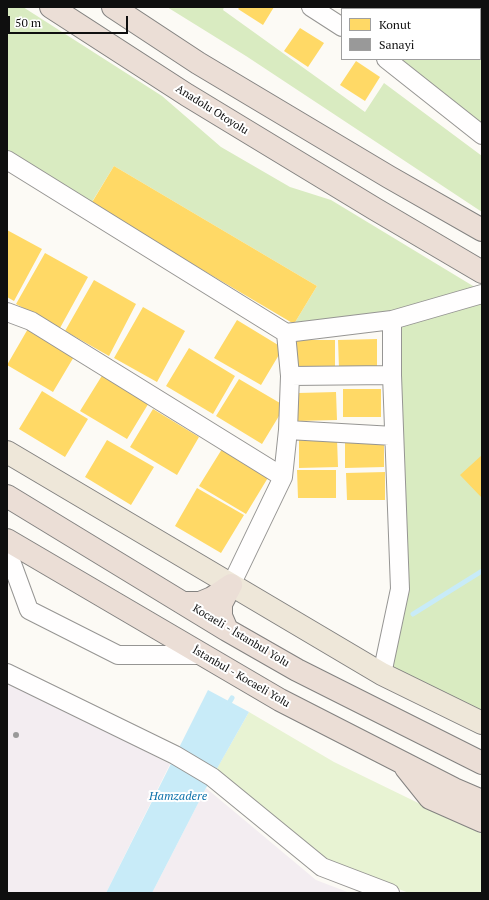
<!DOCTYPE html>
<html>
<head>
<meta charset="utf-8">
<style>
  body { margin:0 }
  #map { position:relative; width:489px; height:900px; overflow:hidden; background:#fcfaf5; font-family:"PT Serif",serif }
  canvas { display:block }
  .frame { position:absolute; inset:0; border:8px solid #0f0f0f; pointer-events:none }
  .legend { position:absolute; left:341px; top:8px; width:140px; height:52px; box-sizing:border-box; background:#fff; border:1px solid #9f9f9f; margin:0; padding:5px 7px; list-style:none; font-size:12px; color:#0f0f0f }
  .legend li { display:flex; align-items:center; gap:8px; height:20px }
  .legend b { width:20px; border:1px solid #9f9f9f }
  .scale { position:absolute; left:8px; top:16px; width:120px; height:18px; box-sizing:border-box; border:2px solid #0f0f0f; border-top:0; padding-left:5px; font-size:12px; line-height:14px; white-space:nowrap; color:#0f0f0f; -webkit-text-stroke:3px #fff; paint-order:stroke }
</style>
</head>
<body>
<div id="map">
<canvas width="489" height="900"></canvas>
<div class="frame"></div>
<ul class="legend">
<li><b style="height:11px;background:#ffd966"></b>Konut</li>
<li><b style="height:11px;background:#999"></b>Sanayi</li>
</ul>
<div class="scale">50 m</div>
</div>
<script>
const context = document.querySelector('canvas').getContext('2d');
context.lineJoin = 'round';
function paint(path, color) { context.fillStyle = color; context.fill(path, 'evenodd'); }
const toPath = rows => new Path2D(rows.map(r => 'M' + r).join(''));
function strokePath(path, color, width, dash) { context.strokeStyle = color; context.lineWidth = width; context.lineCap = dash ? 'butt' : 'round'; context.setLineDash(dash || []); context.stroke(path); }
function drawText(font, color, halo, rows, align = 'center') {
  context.font = font + ' "PT Serif",serif'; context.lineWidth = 4; context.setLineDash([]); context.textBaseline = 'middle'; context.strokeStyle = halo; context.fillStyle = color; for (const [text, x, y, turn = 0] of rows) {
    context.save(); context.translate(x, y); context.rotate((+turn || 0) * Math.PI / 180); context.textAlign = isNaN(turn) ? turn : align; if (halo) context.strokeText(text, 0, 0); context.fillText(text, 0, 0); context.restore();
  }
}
const industrial = toPath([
  [7,680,170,764,106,893,7,893],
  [206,788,316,880,350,893,152,893]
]);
const green = toPath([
  [249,712,334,762,482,834,482,893,409,893,325,861,212,777]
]);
const forest = toPath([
  [7,7,23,7,162,96,221,147,290,187,331,200,478,289,394,311,294,324,317,286,114,166,87,210,7,160],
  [167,7,224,7,223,10,365,112,384,83,482,156,482,212,246,56],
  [398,7,482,7,482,135,386,59,480,59,480,9,397,9],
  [482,294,482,723,382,674,400,589,392,320]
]);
const water = toPath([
  [208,690,249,712,206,788,152,893,106,893]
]);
const homes = toPath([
  [240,7,274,7,263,25,238,9],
  [300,28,324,43,308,67,284,51],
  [356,61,380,77,365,101,340,85],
  [114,166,317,286,294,324,91,204],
  [7,230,42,249,14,301,7,297],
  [45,253,88,277,60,328,16,304],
  [94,280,136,304,109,356,65,331],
  [143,307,185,331,157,382,114,358],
  [237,320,283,348,261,385,214,358],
  [29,327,75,355,53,392,7,365],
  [377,339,377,367,339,368,338,340],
  [296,340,335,340,335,368,297,368],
  [189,348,235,376,213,414,166,386],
  [103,374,150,401,127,439,80,411],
  [239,379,285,406,262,444,216,416],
  [343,389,381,389,381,417,343,417],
  [42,391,88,419,65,457,19,429],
  [336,392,337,420,298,421,298,393],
  [153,409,199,437,177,475,130,447],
  [337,439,338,467,299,468,299,440],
  [384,439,384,467,345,468,345,440],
  [107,440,154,467,131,505,85,477],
  [222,449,269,476,246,514,199,486],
  [482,455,482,498,460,475],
  [297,470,336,470,336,498,298,498],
  [385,472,385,500,347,500,346,473],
  [197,488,244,515,221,553,175,526]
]);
const industry = toPath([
  '13 735a3 3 0 1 1 6 0a3 3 0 1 1-6 0Z'
]);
const stream = toPath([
  [413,614,482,571],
  [226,708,232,698]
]);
const minor = toPath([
  [311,7,342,27],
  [386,59,482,135],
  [7,160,286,333],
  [7,312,31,321,283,477],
  [392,320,482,294],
  [290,376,392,375],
  [288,430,394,436],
  [7,550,29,610,118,655,203,655],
  [231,585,283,477,288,430,290,376,286,333,392,320,392,375,400,589,382,674],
  [7,673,175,755,212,777,322,867,390,893]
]);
const major = toPath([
  [7,452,382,674,482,723]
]);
const highway = toPath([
  [51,7,187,95,375,209,482,272],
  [113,7,198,63,389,177,482,230],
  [7,496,227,630,297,670,482,763],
  [7,540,280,700,454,789,482,801],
  [184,603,200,603,212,598,231,585,221,604,221,616,227,630],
  [406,768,430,798,482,821]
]);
const streetNames = [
  ["Anadolu Otoyolu",212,110,32],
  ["Kocaeli - İstanbul Yolu",241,636,31],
  ["İstanbul - Kocaeli Yolu",241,677,30]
];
const waterNames = [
  ["Hamzadere",178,797]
];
paint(industrial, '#f3edf1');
paint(green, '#e8f3d3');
paint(forest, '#d9ebc1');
paint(water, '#c8ebf8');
paint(homes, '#ffd966');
paint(industry, '#999');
strokePath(stream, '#c8ebf8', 5);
strokePath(minor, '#969593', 20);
strokePath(major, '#838280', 24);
strokePath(highway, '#838280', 24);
strokePath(minor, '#fffefe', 18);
strokePath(major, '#eee7d9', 22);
strokePath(highway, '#ebded6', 22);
drawText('11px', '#0f0f0f', '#fff', streetNames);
drawText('italic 12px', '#0e72ab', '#fff', waterNames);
</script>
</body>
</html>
